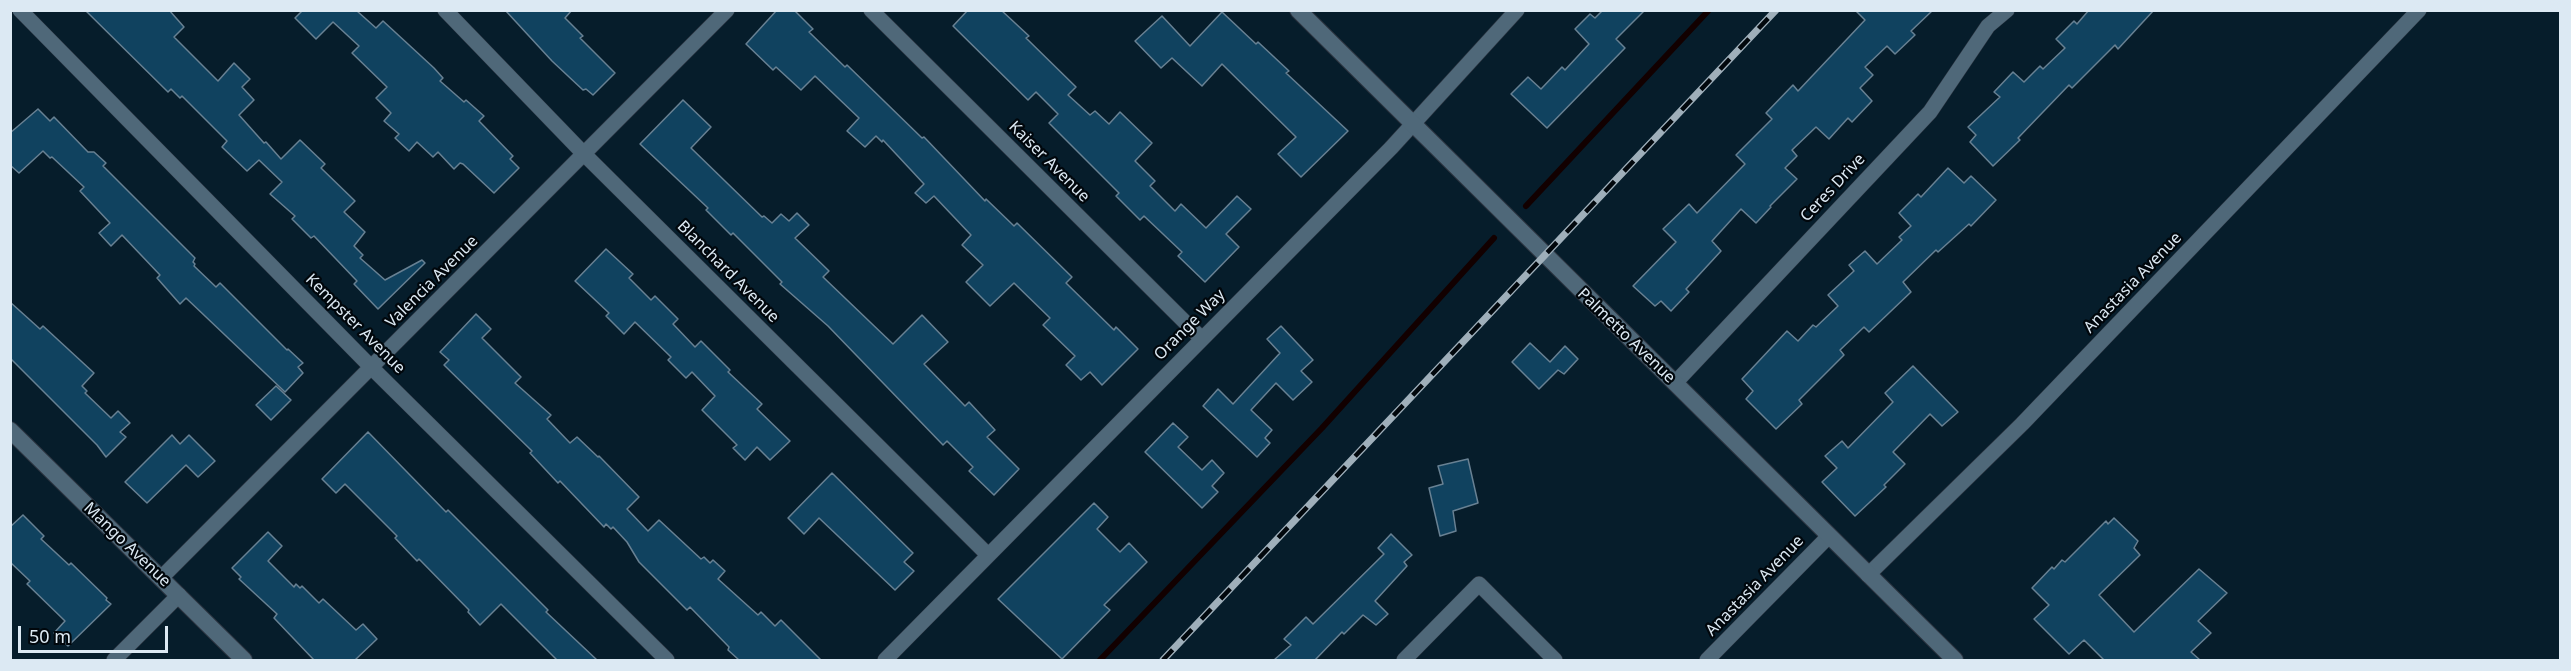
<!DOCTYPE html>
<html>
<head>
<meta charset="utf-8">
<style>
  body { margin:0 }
  #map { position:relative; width:2571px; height:671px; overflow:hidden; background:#061d2b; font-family:"Noto Sans",sans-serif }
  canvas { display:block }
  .frame { position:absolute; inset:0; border:12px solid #dce9f3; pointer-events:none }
  .scale { position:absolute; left:18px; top:626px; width:150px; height:27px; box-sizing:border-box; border:3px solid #dce9f3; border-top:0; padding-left:8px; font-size:18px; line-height:21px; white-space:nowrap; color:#dce9f3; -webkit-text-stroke:4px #01070c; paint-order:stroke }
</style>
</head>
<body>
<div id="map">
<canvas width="2571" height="671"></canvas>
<div class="frame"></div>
<div class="scale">50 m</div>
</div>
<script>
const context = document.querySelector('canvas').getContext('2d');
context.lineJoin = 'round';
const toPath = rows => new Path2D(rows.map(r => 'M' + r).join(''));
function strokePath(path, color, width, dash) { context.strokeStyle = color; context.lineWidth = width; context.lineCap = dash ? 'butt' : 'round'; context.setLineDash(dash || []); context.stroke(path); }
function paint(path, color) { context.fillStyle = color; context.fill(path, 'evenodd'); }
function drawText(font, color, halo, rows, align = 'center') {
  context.font = font + ' "Noto Sans",sans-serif'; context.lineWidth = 4.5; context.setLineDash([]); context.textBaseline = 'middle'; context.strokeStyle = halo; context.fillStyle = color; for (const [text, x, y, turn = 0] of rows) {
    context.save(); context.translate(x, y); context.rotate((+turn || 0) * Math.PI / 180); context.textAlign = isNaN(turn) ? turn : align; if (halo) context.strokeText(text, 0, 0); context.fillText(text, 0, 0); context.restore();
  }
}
const stream = toPath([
  [1526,206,1709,10],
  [1100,660,1322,428,1494,238]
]);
const building = toPath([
  [85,10,169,10,184,27,174,37,218,81,234,63,250,79,242,87,254,100,239,115,264,143,266,142,281,159,300,140,325,164,321,168,355,201,344,212,365,232,354,246,363,255,360,258,385,280,422,260,425,263,378,309,354,284,357,281,314,236,311,238,292,219,295,216,270,194,282,182,259,160,247,171,222,147,227,141,182,96,180,98,171,89,168,92,85,10],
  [303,10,357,11,376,28,383,21,434,68,443,78,440,81,464,102,466,100,484,116,479,121,513,156,510,159,519,168,494,193,463,164,460,163,454,169,438,152,433,157,417,142,409,151,395,138,399,134,384,121,391,113,376,98,387,87,352,53,359,46,333,22,316,39,295,18,303,10],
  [505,10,572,10,565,18,583,36,580,38,615,73,593,95,586,89,583,90,552,61,505,10],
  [777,10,794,10,813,29,809,32,845,67,847,65,922,138,924,137,985,201,986,199,1014,226,1017,223,1072,277,1066,283,1114,330,1116,327,1138,349,1102,385,1090,372,1081,380,1066,365,1075,356,1043,325,1050,318,1014,283,990,306,966,282,983,265,962,245,971,235,934,196,926,203,915,193,924,184,883,140,882,142,876,136,865,147,847,131,859,118,815,76,801,90,776,67,773,70,746,44,777,10],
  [968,10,1001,10,1029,36,1026,38,1076,87,1068,95,1090,115,1095,111,1109,124,1120,112,1152,143,1135,161,1155,181,1150,186,1175,211,1181,204,1206,228,1237,196,1251,209,1226,234,1239,247,1205,282,1178,256,1182,252,1144,216,1140,220,1116,196,1119,193,1049,123,1058,114,1036,92,1028,100,953,26,968,10],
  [1603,10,1645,10,1616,39,1625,48,1547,128,1511,94,1528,77,1541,89,1562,67,1565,70,1589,44,1575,29,1590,14,1595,18,1603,10],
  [1855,10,1933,10,1911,31,1915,35,1895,54,1887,46,1865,67,1873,75,1860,88,1872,101,1852,122,1848,118,1829,139,1816,127,1792,150,1797,156,1785,168,1797,179,1770,206,1771,207,1756,223,1741,209,1712,241,1721,251,1686,289,1689,292,1671,311,1661,301,1655,306,1633,286,1676,242,1663,229,1689,204,1697,213,1745,164,1736,155,1772,119,1766,113,1793,85,1798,91,1865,20,1855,10],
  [2089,10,2154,10,2118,49,2115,45,2072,88,2069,85,2018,138,2020,140,1993,166,1970,142,1976,135,1968,127,2000,97,1994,92,2013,72,2024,82,2040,66,2043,69,2065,48,2056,39,2074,21,2077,24,2089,10],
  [1222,12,1256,44,1258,42,1289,71,1286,73,1348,131,1301,177,1278,154,1296,137,1222,64,1202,86,1172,58,1161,68,1135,41,1162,16,1190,46,1222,12],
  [683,100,711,127,691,148,762,217,764,216,772,223,781,214,789,221,797,213,809,225,795,238,829,271,823,277,893,344,922,315,948,342,924,364,965,406,969,402,995,430,987,437,1019,469,994,495,969,471,973,467,947,441,943,445,828,326,780,284,782,282,733,233,731,235,706,210,708,208,640,144,683,100],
  [38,109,50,121,54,117,88,152,94,152,106,163,103,166,195,258,193,262,195,264,194,266,216,287,220,283,287,350,288,349,303,363,298,367,303,373,285,392,186,298,180,304,157,278,160,275,122,235,111,246,99,233,110,223,80,191,84,187,52,157,50,158,43,151,19,173,10,165,10,133,38,109],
  [1948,168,1964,183,1971,176,1996,200,1971,226,1969,224,1938,252,1936,250,1903,282,1911,292,1869,332,1864,327,1840,350,1844,355,1799,400,1802,404,1776,429,1746,399,1753,391,1742,379,1787,331,1798,341,1813,325,1816,327,1838,306,1828,295,1854,271,1849,265,1865,251,1877,264,1902,240,1899,237,1911,226,1899,213,1918,194,1921,197,1948,168],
  [606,249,633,274,629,278,651,300,655,296,678,319,673,324,695,347,701,341,730,370,728,372,762,404,757,409,790,441,770,460,757,447,745,460,733,448,737,445,702,410,715,396,692,372,686,378,668,360,671,357,635,322,624,334,606,316,609,313,575,281,606,249],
  [10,302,40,329,43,326,94,373,82,386,87,391,85,393,111,418,118,411,130,423,120,432,126,437,106,457,97,445,10,358,10,302],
  [476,314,491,329,482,338,521,377,515,383,551,415,547,419,570,443,577,437,598,457,599,456,639,497,627,509,648,531,659,520,701,559,704,557,710,563,713,560,725,571,718,579,758,615,761,612,775,626,781,620,821,660,739,660,728,650,729,647,690,607,687,610,639,562,627,542,613,527,611,529,606,524,604,527,560,481,558,483,530,453,532,451,444,365,449,360,440,352,476,314],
  [1281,326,1313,360,1301,371,1312,382,1293,400,1276,383,1251,410,1272,430,1265,438,1270,443,1257,457,1203,406,1218,389,1233,404,1280,353,1267,339,1281,326],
  [1530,343,1550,362,1565,346,1578,359,1564,374,1558,370,1539,389,1512,362,1530,343],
  [1913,366,1958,412,1942,426,1930,414,1893,452,1905,464,1884,485,1886,487,1855,516,1822,482,1837,468,1825,456,1842,441,1848,448,1893,402,1885,393,1913,366],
  [276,386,291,400,271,420,256,405,276,386],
  [1173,423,1188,437,1178,447,1202,470,1212,460,1224,473,1212,486,1218,492,1202,508,1145,452,1173,423],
  [368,432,446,512,448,510,548,610,546,612,597,660,557,660,501,604,480,625,468,612,469,610,419,559,417,561,395,538,397,536,345,484,336,493,322,479,368,432],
  [172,435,180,444,189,435,215,461,198,477,186,465,147,503,125,482,172,435],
  [1468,459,1478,503,1453,511,1456,531,1440,536,1429,488,1443,484,1438,466,1468,459],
  [832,473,913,553,904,562,914,571,895,590,819,518,804,534,788,518,832,473],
  [1094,503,1108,517,1097,529,1120,552,1129,543,1147,562,1104,605,1110,610,1062,659,998,599,1094,503],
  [23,515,44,536,41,539,69,565,71,563,107,598,106,600,111,604,68,646,54,633,65,621,27,584,30,581,10,562,10,527,23,515],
  [2114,518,2138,541,2134,548,2140,555,2099,595,2134,632,2199,569,2227,593,2198,621,2211,633,2191,652,2200,660,2104,660,2084,640,2069,654,2034,619,2049,605,2032,588,2052,567,2054,569,2062,560,2065,562,2106,521,2108,524,2114,518],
  [268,532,282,546,268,561,294,587,296,584,300,588,302,586,319,603,323,599,356,630,363,624,377,639,355,660,314,660,274,618,277,614,239,579,241,577,232,568,268,532],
  [1391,534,1412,555,1404,562,1407,566,1375,601,1388,614,1376,625,1363,615,1344,634,1342,632,1315,660,1274,660,1291,645,1284,639,1306,617,1313,624,1384,554,1378,548,1391,534]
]);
const minor = toPath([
  [20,10,372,368,667,660],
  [445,10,584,154,988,555],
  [871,10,1202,339],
  [1675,383,1930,112,1988,26,2007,10],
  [1868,575,2022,424,2419,10],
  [161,578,727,10],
  [114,660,179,595],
  [885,660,1391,148,1517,10],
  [1404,660,1479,584,1555,660],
  [1707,660,1829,536]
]);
const tertiary = toPath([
  [1298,10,1955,660],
  [10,430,244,660]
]);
const rail = toPath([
  [1163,660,1776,10]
]);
const streetNames = [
  ["Kaiser Avenue",1049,162,45],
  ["Ceres Drive",1833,188,-47],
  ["Blanchard Avenue",728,272,45],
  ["Valencia Avenue",432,282,-45],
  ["Anastasia Avenue",2133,283,-46],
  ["Kempster Avenue",355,324,45],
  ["Orange Way",1190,325,-45],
  ["Palmetto Avenue",1626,336,44],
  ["Mango Avenue",127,545,44],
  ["Anastasia Avenue",1755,586,-46]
];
strokePath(stream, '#120000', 6);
paint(building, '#10425f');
strokePath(building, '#688193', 1.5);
strokePath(minor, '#2c3440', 16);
strokePath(tertiary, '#2c3440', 18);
strokePath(minor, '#4f6879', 15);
strokePath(tertiary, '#4f6879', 16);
strokePath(rail, '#9fafba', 7);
strokePath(rail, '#01070c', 4.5, [14]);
drawText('16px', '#dce9f3', '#01070c', streetNames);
</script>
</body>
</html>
